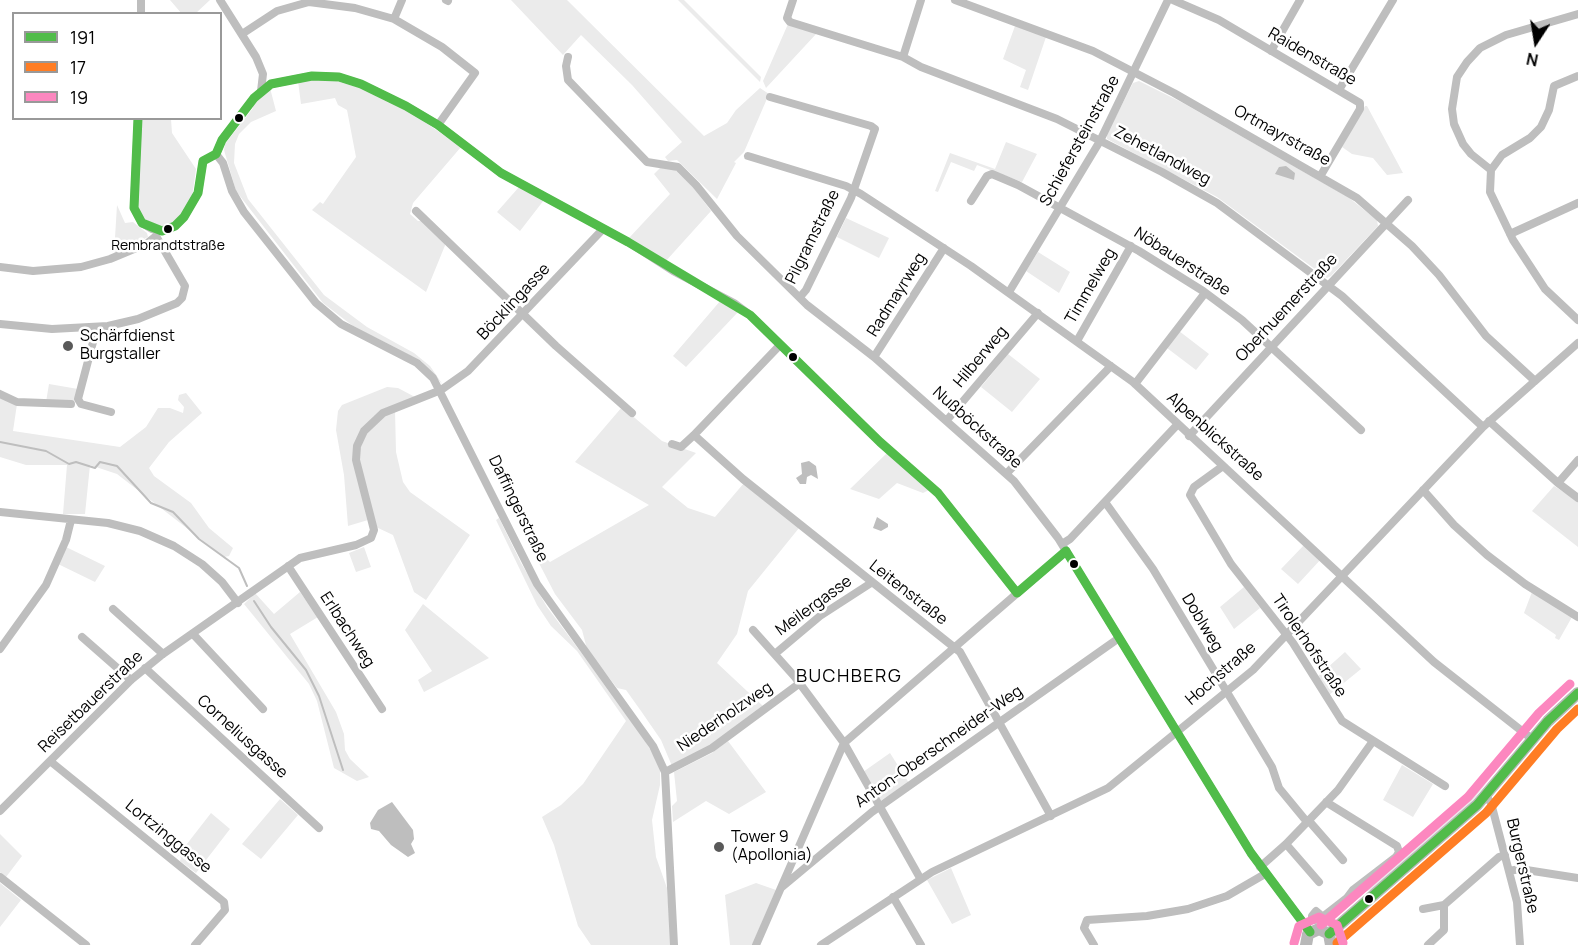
<!DOCTYPE html>
<html>
<head>
<meta charset="utf-8">
<style>
  body { margin:0 }
  #map { position:relative; width:1578px; height:945px; overflow:hidden; background:#fff; font-family:Manrope,sans-serif }
  canvas { display:block }
  .legend { position:absolute; left:12px; top:12px; width:210px; height:108px; box-sizing:border-box; background:#fff; border:2px solid #999; margin:0; padding:8px 10px; list-style:none; font-size:18px; color:#000 }
  .legend li { display:flex; align-items:center; gap:12px; height:30px }
  .legend b { width:30px; border:2px solid #999 }
  .north { position:absolute; left:1506px; top:12px; width:60px; height:60px; -webkit-text-stroke:4px #fff; paint-order:stroke; rotate:192deg; font-size:16px; font-weight:700; line-height:24px; text-align:center; color:#000 }
  .north::after { content:''; display:block; margin:auto; width:21px; height:27px; background:#000; clip-path:polygon(50% 0,100% 100%,50% 72%,0 100%) }
</style>
</head>
<body>
<div id="map">
<canvas width="1578" height="945"></canvas>
<ul class="legend">
<li><b style="height:8px;background:#51bc4a"></b>191</li>
<li><b style="height:8px;background:#ff7d24"></b>17</li>
<li><b style="height:8px;background:#fc87bf"></b>19</li>
</ul>
<div class="north">N</div>
</div>
<script>
const context = document.querySelector('canvas').getContext('2d');
context.lineJoin = 'round';
function paint(path, color) { context.fillStyle = color; context.fill(path, 'evenodd'); }
const toPath = rows => new Path2D(rows.map(r => 'M' + r).join(''));
function strokePath(path, color, width, dash) { context.strokeStyle = color; context.lineWidth = width; context.lineCap = dash ? 'butt' : 'round'; context.setLineDash(dash || []); context.stroke(path); }
function drawText(font, color, halo, rows, align = 'center') {
  context.font = font + ' Manrope,sans-serif'; context.lineWidth = 5; context.setLineDash([]); context.textBaseline = 'middle'; context.strokeStyle = halo; context.fillStyle = color; for (const [text, x, y, turn = 0] of rows) {
    context.save(); context.translate(x, y); context.rotate((+turn || 0) * Math.PI / 180); context.textAlign = isNaN(turn) ? turn : align; if (halo) context.strokeText(text, 0, 0); context.fillText(text, 0, 0); context.restore();
  }
}
const green = toPath([
  [170,0,210,0,196,13,182,14],
  [511,0,567,0,704,136,727,123,736,110,760,88,769,94,744,152,734,162,736,163,717,199,677,160,668,161,665,157,682,142,632,85,581,35,563,55],
  [678,0,684,0,761,77,760,82],
  [788,24,817,33,766,88,763,81],
  [1015,26,1046,37,1028,90,1020,87,1026,70,1003,59],
  [330,79,360,88,413,114,461,147,413,203,410,214,418,221,423,221,446,243,426,292,312,210,320,202,323,204,356,157,347,110,338,105,335,98,301,104,298,81],
  [1139,81,1183,103,1348,197,1377,220,1378,226,1331,276,1327,278,1217,197,1107,139,1107,134,1133,83],
  [270,88,276,111,251,122,239,134,235,144,234,163,248,199,324,295,367,327,414,353,430,366,443,385,421,361,353,326,323,303,236,191,224,150,225,144,253,108,253,104],
  [1365,106,1367,106,1403,173,1387,175,1373,158,1352,154,1342,147],
  [140,119,171,119,172,133,196,169,192,198,178,219,161,228,147,224,138,211],
  [1006,142,1037,154,1022,182,977,165,974,171,951,162,938,192,935,191,950,153,995,169],
  [661,167,673,168,693,187,711,211,665,262,629,238,670,194,654,174],
  [519,187,544,200,520,231,497,212],
  [117,205,125,223,133,222,147,233,148,237,114,254],
  [846,218,889,238,879,258,837,237],
  [1038,252,1070,272,1059,293,1026,271],
  [721,300,739,311,686,367,673,356],
  [1179,331,1209,354,1196,370,1167,348],
  [1008,354,1040,379,1012,412,981,387],
  [49,384,78,389,75,399,72,403,46,402],
  [387,387,398,388,415,397,373,417,353,460,368,520,348,526,344,475,336,430,338,411,342,405],
  [186,393,202,413,169,442,149,468,154,476,191,503,209,528,233,548,229,556,224,557,117,474,90,465,85,514,63,514,67,465,26,465,0,457,0,398,17,404,13,431,120,447,146,427,158,408,170,408,183,413,184,407,178,400,179,395],
  [622,407,662,441,696,453,662,487,688,508,715,517,744,483,799,528,748,591,737,634,717,663,763,706,710,747,672,766,661,740,641,711,626,690,617,688,587,649,582,630,555,594,528,542,550,562,649,505,575,462],
  [395,410,396,452,403,482,410,492,470,535,426,600,414,592,393,535,376,527,358,455,366,432,382,417],
  [887,453,929,490,923,493,897,483,879,499,850,489],
  [1554,486,1578,501,1578,547,1532,511],
  [499,518,521,563,547,607,639,730,660,767,660,785,652,820,656,857,667,888,671,945,591,945,578,926,554,845,542,817,561,805,583,784,626,721,577,651,551,626,537,605,496,520],
  [1305,544,1322,558,1298,584,1281,569],
  [66,547,105,566,95,582,58,564],
  [364,547,371,567,356,572,349,553],
  [1244,587,1260,608,1234,629,1220,607],
  [300,592,318,617,290,634,336,712,344,734,345,750,350,759,369,777,357,781,334,768,317,701,309,684,244,604,255,593,274,614],
  [1532,592,1572,617,1559,640,1555,638,1556,635,1524,613],
  [423,604,489,658,424,692,418,680,432,671,405,630],
  [1345,652,1361,669,1329,695,1317,677],
  [728,741,766,792,729,814,706,801,673,822,672,806,677,801,674,772,712,753],
  [890,753,909,783,880,801,863,772],
  [1402,765,1433,784,1413,817,1383,800],
  [1492,776,1470,804,1371,890,1355,894,1433,828,1437,830,1469,802],
  [280,799,298,815,261,859,242,844],
  [211,813,230,829,196,873,180,861,181,858,179,855,176,858],
  [0,834,22,856,6,877,0,872],
  [951,868,971,915,952,924,927,880],
  [0,883,21,900,0,927],
  [756,883,776,890,752,945,730,945,725,895]
]);
const water = toPath([
  [1286,166,1295,173,1294,180,1275,174,1279,167],
  [809,461,816,466,818,479,811,475,807,477,806,484,800,484,796,478,802,474,801,463],
  [877,517,888,524,888,527,881,531,873,528],
  [392,802,413,830,414,839,411,844,415,853,408,857,391,845,379,831,371,829,370,823,378,810]
]);
const stream = toPath([
  [0,442,46,451,69,464,76,462,95,468,100,462,117,466,151,503,173,512,199,539,239,568,247,586],
  [254,601,271,627,306,670,319,696,343,770]
]);
const street = toPath([
  [220,0,256,57,263,74,261,91],
  [446,0,448,1],
  [793,0,787,18,790,22,903,57,921,67,1057,119,1162,172,1217,203,1342,296,1483,427],
  [955,0,1093,51,1174,93,1357,198,1412,246,1439,275,1486,336,1535,381],
  [1173,0,1219,20,1360,103,1360,109,1321,175],
  [141,14,141,0],
  [1578,14,1506,35,1480,48,1467,62,1457,77,1452,109,1454,124,1463,144,1471,154,1491,170,1490,192,1513,240,1545,289,1578,320],
  [394,19,402,0],
  [242,34,277,11,309,2,355,8,394,19,442,47,475,73,438,125],
  [1271,51,1300,0],
  [568,57,566,66,568,80,647,162,678,167,696,185,737,236,807,305,874,357,1014,481,1058,538,1251,853,1310,932],
  [903,57,921,0],
  [1339,90,1393,0],
  [770,97,871,126,875,129,851,198,806,290,800,297],
  [138,118,134,208,142,223,152,229,162,231,175,226,184,217,198,193,203,161,216,154,222,140,254,98,271,84,312,76,339,77,361,84,406,106,438,125,501,173,628,242,673,271,734,303,750,315,880,442,938,493,1017,593],
  [216,154,223,163,232,191,244,212,316,303,341,324,417,363,433,378,537,584,653,746,665,772,674,945],
  [748,156,846,186,861,194,971,266,1133,382,1434,662,1532,739],
  [1491,170,1502,155,1530,138,1541,127,1549,110,1554,86,1578,76],
  [971,201,987,176,992,174,1018,185,1139,251,1203,291,1242,320,1361,430],
  [416,211,556,346,632,413],
  [1510,234,1578,203],
  [0,267,33,271,81,267,110,259,146,244,156,236],
  [1009,292,1100,141,1168,0],
  [0,324,52,329,108,326,138,319,177,303,182,298,185,286,156,236],
  [97,327,78,399,81,404,111,412],
  [1077,341,1131,246],
  [874,357,944,248],
  [1135,384,1205,293],
  [0,394,17,402,71,404],
  [947,420,1038,313],
  [1489,421,1558,483,1578,498],
  [694,435,743,479,960,652,1051,816],
  [1189,436,1408,200],
  [672,444,681,447,694,435,779,346],
  [1223,466,1194,487,1190,495,1231,564,1293,643,1342,721,1445,786],
  [1007,473,1111,366],
  [1558,483,1578,460],
  [1423,490,1454,525,1487,555,1525,584,1578,617],
  [1105,502,1153,569,1272,767,1279,788,1307,822],
  [0,512,108,523,140,531,174,546,202,564,222,582,238,603],
  [1062,544,1070,539,1177,425],
  [288,566,382,709],
  [113,609,163,654],
  [753,630,795,677,844,743,920,878],
  [193,634,263,709],
  [82,637,131,680],
  [0,649,46,585,66,540,71,520],
  [776,653,820,616,871,583],
  [145,668,319,828],
  [50,761,224,902,225,910,195,945],
  [665,772,712,748,800,683],
  [1486,796,1491,803,1517,902,1520,945],
  [0,811,131,680,163,654,300,558,356,545,371,538,374,530,356,460,357,446,364,431,383,413,441,390,468,371,603,229],
  [1309,821,1343,860],
  [1286,844,1319,882],
  [1260,867,1286,844,1338,790,1373,741],
  [1509,871,1520,869,1578,878],
  [0,877,86,945],
  [782,887,872,812,1119,638],
  [893,897,921,945],
  [1423,909,1444,905,1499,857,1505,855],
  [1323,917,1316,911,1312,916,1314,920,1320,919,1347,898,1353,890,1396,857,1399,852,1397,846,1326,802],
  [756,945,844,743,1066,551],
  [821,945,932,872,1108,788,1253,670,1483,427,1578,343],
  [1094,945,1084,928,1087,920,1147,916,1188,909,1227,896,1265,874],
  [1428,945,1444,930,1444,905]
]);
const secondary = toPath([
  [1329,934,1477,805,1548,721,1578,693],
  [1306,945,1308,934,1319,929,1329,934,1331,945]
]);
const bus1 = toPath([
  [138,118,134,208,142,223,162,231,175,226,184,217,198,193,203,161,216,154,222,140,254,98,271,84,312,76,339,77,361,84,406,106,438,125,501,173,628,242,750,315,880,442,938,493,1017,593],
  [1066,551,1251,853,1310,932],
  [1017,593,1066,551],
  [1329,934,1477,805,1548,721,1578,693]
]);
const bus2 = toPath([
  [1337,943,1486,813,1557,729,1578,709]
]);
const bus3 = toPath([
  [1321,925,1468,797,1539,713,1570,684],
  [1294,943,1299,926,1319,917,1337,925,1343,943]
]);
const markers = [
  [239,118,5,"#000"],
  [168,229,5,"#000"],
  [68,346,6,"#595959"],
  [793,357,5,"#000"],
  [1074,564,5,"#000"],
  [719,847,6,"#595959"],
  [1369,899,5,"#000"]
];
const busNames = [
  ["Rembrandtstraße",168,246]
];
const streetNames = [
  ["Raidenstraße",1312,57,30],
  ["Ortmayrstraße",1282,136,29],
  ["Schiefersteinstraße",1080,141,-61],
  ["Zehetlandweg",1162,156,28],
  ["Pilgramstraße",813,237,-64],
  ["Nöbauerstraße",1182,262,33],
  ["Timmelweg",1091,286,-60],
  ["Radmayrweg",897,295,-58],
  ["Böcklingasse",514,302,-47],
  ["Oberhuemerstraße",1287,308,-47],
  ["Hilberweg",981,357,-50],
  ["Nußböckstraße",977,428,42],
  ["Alpenblickstraße",1215,437,42],
  ["Daffingerstraße",518,509,64],
  ["Leitenstraße",908,593,38],
  ["Meilergasse",814,606,-36],
  ["Doblweg",1202,623,59],
  ["Erlbachweg",347,630,57],
  ["Tirolerhofstraße",1309,646,56],
  ["Hochstraße",1221,674,-41],
  ["Reisetbauerstraße",91,702,-44],
  ["Niederholzweg",725,717,-34],
  ["Corneliusgasse",242,737,42],
  ["Anton-Oberschneider-Weg",939,747,-35],
  ["Lortzinggasse",168,837,39],
  ["Burgerstraße",1522,866,77]
];
const poiNames = [
  ["Schärfdienst",80,337],
  ["Burgstaller",80,355],
  ["Tower 9",731,838],
  ["(Apollonia)",731,856]
];
const neighbourhoodNames = [
  ["BUCHBERG",849,677]
];
paint(green, '#ebebeb');
paint(water, '#bebebe');
strokePath(stream, '#bebebe', 2);
strokePath(street, '#bebebe', 8);
strokePath(secondary, '#b8b8b8', 12);
strokePath(bus1, '#51bc4a', 9);
strokePath(bus2, '#ff7d24', 9);
strokePath(bus3, '#fc87bf', 9);
for (const [x, y, r, color] of markers) { const dot = new Path2D(); dot.arc(x, y, r, 0, 2 * Math.PI); context.fillStyle = color; context.fill(dot); strokePath(dot, '#fff', 2); }
drawText('14px', '#000', '#fff', busNames);
drawText('16px', '#000', '#fff', streetNames);
drawText('16px', '#000', '#fff', poiNames, 'left');
context.letterSpacing = '1.5px';
drawText('18px', '#000', '#fff', neighbourhoodNames);
context.letterSpacing = '0px';
</script>
</body>
</html>
